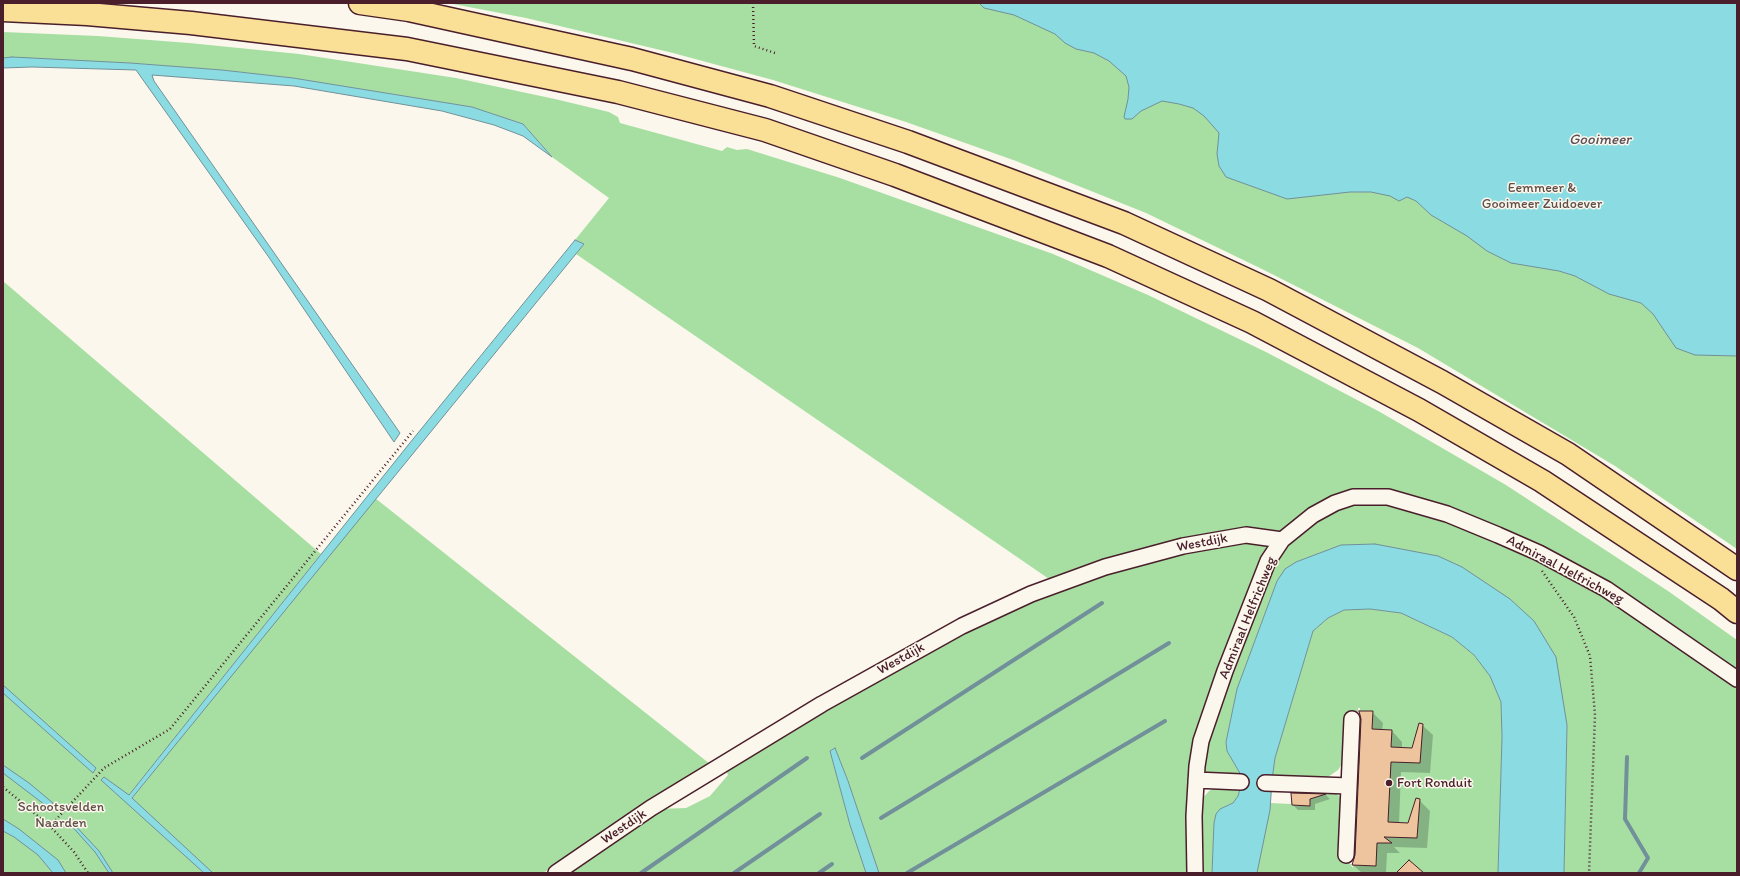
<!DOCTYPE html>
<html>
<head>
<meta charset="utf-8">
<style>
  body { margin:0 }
  #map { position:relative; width:1740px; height:876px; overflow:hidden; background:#fbf7ec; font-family:Itim,sans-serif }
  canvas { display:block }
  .frame { position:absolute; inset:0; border:4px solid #4a1f2b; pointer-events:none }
</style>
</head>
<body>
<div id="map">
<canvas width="1740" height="876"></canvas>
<div class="frame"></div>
</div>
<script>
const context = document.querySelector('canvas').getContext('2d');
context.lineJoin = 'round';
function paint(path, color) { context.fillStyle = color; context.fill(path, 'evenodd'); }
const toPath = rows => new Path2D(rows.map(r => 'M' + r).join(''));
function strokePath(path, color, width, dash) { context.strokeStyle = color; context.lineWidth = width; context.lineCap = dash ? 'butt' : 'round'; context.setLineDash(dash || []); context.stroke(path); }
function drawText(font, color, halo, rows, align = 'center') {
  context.font = font + ' Itim,sans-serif'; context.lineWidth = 3; context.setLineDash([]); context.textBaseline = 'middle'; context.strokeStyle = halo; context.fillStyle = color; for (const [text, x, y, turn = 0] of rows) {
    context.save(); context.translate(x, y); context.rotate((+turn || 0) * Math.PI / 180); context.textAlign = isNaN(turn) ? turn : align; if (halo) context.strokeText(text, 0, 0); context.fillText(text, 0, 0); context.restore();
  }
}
const green = toPath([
  [448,3,1737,3,1737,549,1615,466,1418,348,1264,270,1146,213,1016,161,906,122,773,80,673,53,526,18],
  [3,32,98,36,189,43,299,54,456,78,555,99,609,112,618,117,620,123,722,151,727,147,737,150,747,149,840,178,1053,254,1148,295,1266,352,1380,412,1506,485,1668,591,1737,640,1737,673,1540,549,1365,491,1284,535,1268,533,1052,581,576,254,584,244,575,240,609,198,552,157,523,124,472,107,293,78,222,70,130,63,3,58],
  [3,281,321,554,129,795,132,798,375,498,710,764,543,873,3,873],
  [1384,501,1445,519,1538,557,1614,598,1737,685,1737,873,1564,873,1567,725,1534,621,1277,581,1237,689,1226,742,1227,751,1241,775,1204,773,1202,754,1271,564,1281,550,1315,520,1341,505],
  [1250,539,1267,545,1268,552,1198,739,1191,873,879,873,848,781,835,748,830,751,850,825,866,873,567,873,659,809,686,808,710,796,728,775,725,767,820,709,1036,595,1109,570],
  [1370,609,1401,613,1452,637,1474,655,1490,676,1501,702,1502,737,1498,873,1257,873,1270,803,1291,804,1292,790,1332,791,1338,795,1341,798,1341,805,1339,860,1348,861,1353,868,1360,708,1358,708,1358,715,1343,762,1338,770,1328,777,1315,781,1272,780,1275,758,1313,631,1328,618,1344,610],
  [1221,785,1241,786,1238,796,1233,803,1220,809,1214,823,1212,873,1199,873,1202,799,1209,791]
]);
const water = toPath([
  [979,3,1737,3,1737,356,1695,355,1676,348,1653,314,1641,303,1609,294,1575,276,1559,271,1511,263,1487,251,1467,236,1431,215,1416,201,1407,197,1399,201,1390,196,1371,192,1350,192,1287,199,1226,177,1219,166,1217,154,1219,133,1204,116,1193,108,1179,104,1162,101,1141,111,1132,119,1125,119,1124,117,1128,99,1129,87,1126,76,1109,61,1094,53,1076,49,1065,43,1055,34,1014,15,984,8,979,3],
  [12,57,130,63,222,70,293,78,472,107,523,124,552,157,523,136,494,125,442,111,294,86,152,75,154,81,400,433,394,442,268,256,136,70,32,67,3,68,3,58,12,57],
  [575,240,584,244,132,798,213,873,204,873,101,780,104,777,129,795,409,444,575,240],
  [1375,544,1438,556,1462,567,1510,599,1534,621,1556,657,1567,725,1564,873,1498,873,1502,737,1501,702,1490,676,1474,655,1452,637,1401,613,1370,609,1344,610,1328,618,1313,631,1275,758,1272,780,1270,810,1257,873,1212,873,1214,823,1216,814,1220,809,1233,803,1238,796,1241,786,1241,775,1227,751,1226,742,1237,689,1277,581,1285,569,1296,562,1341,545,1375,544],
  [3,685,96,768,93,773,3,693,3,685],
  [835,748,848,781,879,873,866,873,850,825,830,751,835,748],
  [3,765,29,783,53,803,49,808,3,773,3,765],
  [3,819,19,829,58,860,66,873,53,873,38,855,14,837,3,831,3,819],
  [70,820,99,851,113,873,109,873,95,852,68,822,70,820]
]);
const shadow = toPath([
  [1372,712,1383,723,1382,731,1392,731,1402,742,1402,748,1412,749,1422,725,1433,735,1430,773,1401,772,1399,824,1409,824,1419,800,1430,811,1427,848,1394,847,1400,853,1387,853,1386,873,1362,873,1353,865,1356,856],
  [1292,794,1326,795,1330,799,1315,804,1315,810,1298,810,1293,805]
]);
const stream = toPath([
  [1627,757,1625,819,1648,858,1639,873],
  [862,758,1102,603],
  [881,818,1169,643],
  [641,873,807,758],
  [734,873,820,814],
  [819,873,832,864],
  [907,873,1165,721]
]);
const building = toPath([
  [1359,711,1373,711,1372,729,1392,730,1391,747,1412,748,1419,723,1423,724,1420,763,1391,762,1388,822,1408,823,1416,798,1420,799,1417,838,1384,837,1392,843,1377,843,1376,866,1352,865,1355,855,1361,719,1359,711],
  [1291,793,1326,794,1310,799,1310,806,1292,805,1291,793],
  [1409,860,1424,873,1396,873,1409,860]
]);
const path = toPath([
  [753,3,754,46,775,53],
  [1542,571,1574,617,1590,656,1595,715,1589,873],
  [3,787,50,826,74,852,88,873],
  [50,826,104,768,170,729,413,431]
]);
const minor = toPath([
  [1196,780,1241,782],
  [1265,783,1349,786],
  [1346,855,1352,719],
  [556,873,651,808,822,704,962,626,1031,594,1105,567,1183,546,1246,535,1282,540],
  [1195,873,1194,816,1197,766,1201,741,1225,671,1268,561,1282,540,1313,515,1335,503,1353,497,1388,497,1447,514,1498,535,1539,553,1606,589,1737,679]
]);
const highway = toPath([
  [360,3,409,10,632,59,770,96,908,142,1124,223,1269,290,1442,382,1568,454,1737,569],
  [3,10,87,14,191,23,407,49,618,92,765,130,895,175,1108,256,1252,322,1419,410,1542,481,1721,599,1737,612]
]);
const markers = [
  [1389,783,4,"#4a1f2b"]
];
const parkNames = [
  ["Eemmeer &",1542,188],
  ["Gooimeer Zuidoever",1542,204],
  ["Schootsvelden",61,807],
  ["Naarden",61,823]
];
const streetNames = [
  ["Westdijk",1202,543,-11],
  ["Admiraal Helfrichweg",1565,570,28],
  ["Admiraal Helfrichweg",1248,618,-68],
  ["Westdijk",901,659,-29],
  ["Westdijk",624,827,-34]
];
const poiNames = [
  ["Fort Ronduit",1397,783]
];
const waterNames = [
  ["Gooimeer",1600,140]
];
paint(green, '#a7dfa3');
paint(water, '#8bdce2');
strokePath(water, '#719099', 1);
paint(shadow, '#0003');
strokePath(stream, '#719099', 4);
paint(building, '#edc49d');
strokePath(building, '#4a1f2b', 1);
strokePath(minor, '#4a1f2b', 18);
strokePath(highway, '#4a1f2b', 25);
strokePath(path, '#4a1f2b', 2.5, [1, 3]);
strokePath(minor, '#fbf7ec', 15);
strokePath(highway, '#fadf96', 22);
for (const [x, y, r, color] of markers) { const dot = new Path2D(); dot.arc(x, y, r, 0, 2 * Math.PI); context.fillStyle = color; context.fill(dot); strokePath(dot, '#fbf7ec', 1.5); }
drawText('14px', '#614f49', '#fbf7ec', parkNames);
drawText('14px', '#4a1f2b', '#fbf7ec', streetNames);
drawText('14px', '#4a1f2b', '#fbf7ec', poiNames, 'left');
drawText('italic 15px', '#5a4e59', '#fbf7ec', waterNames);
</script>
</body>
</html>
